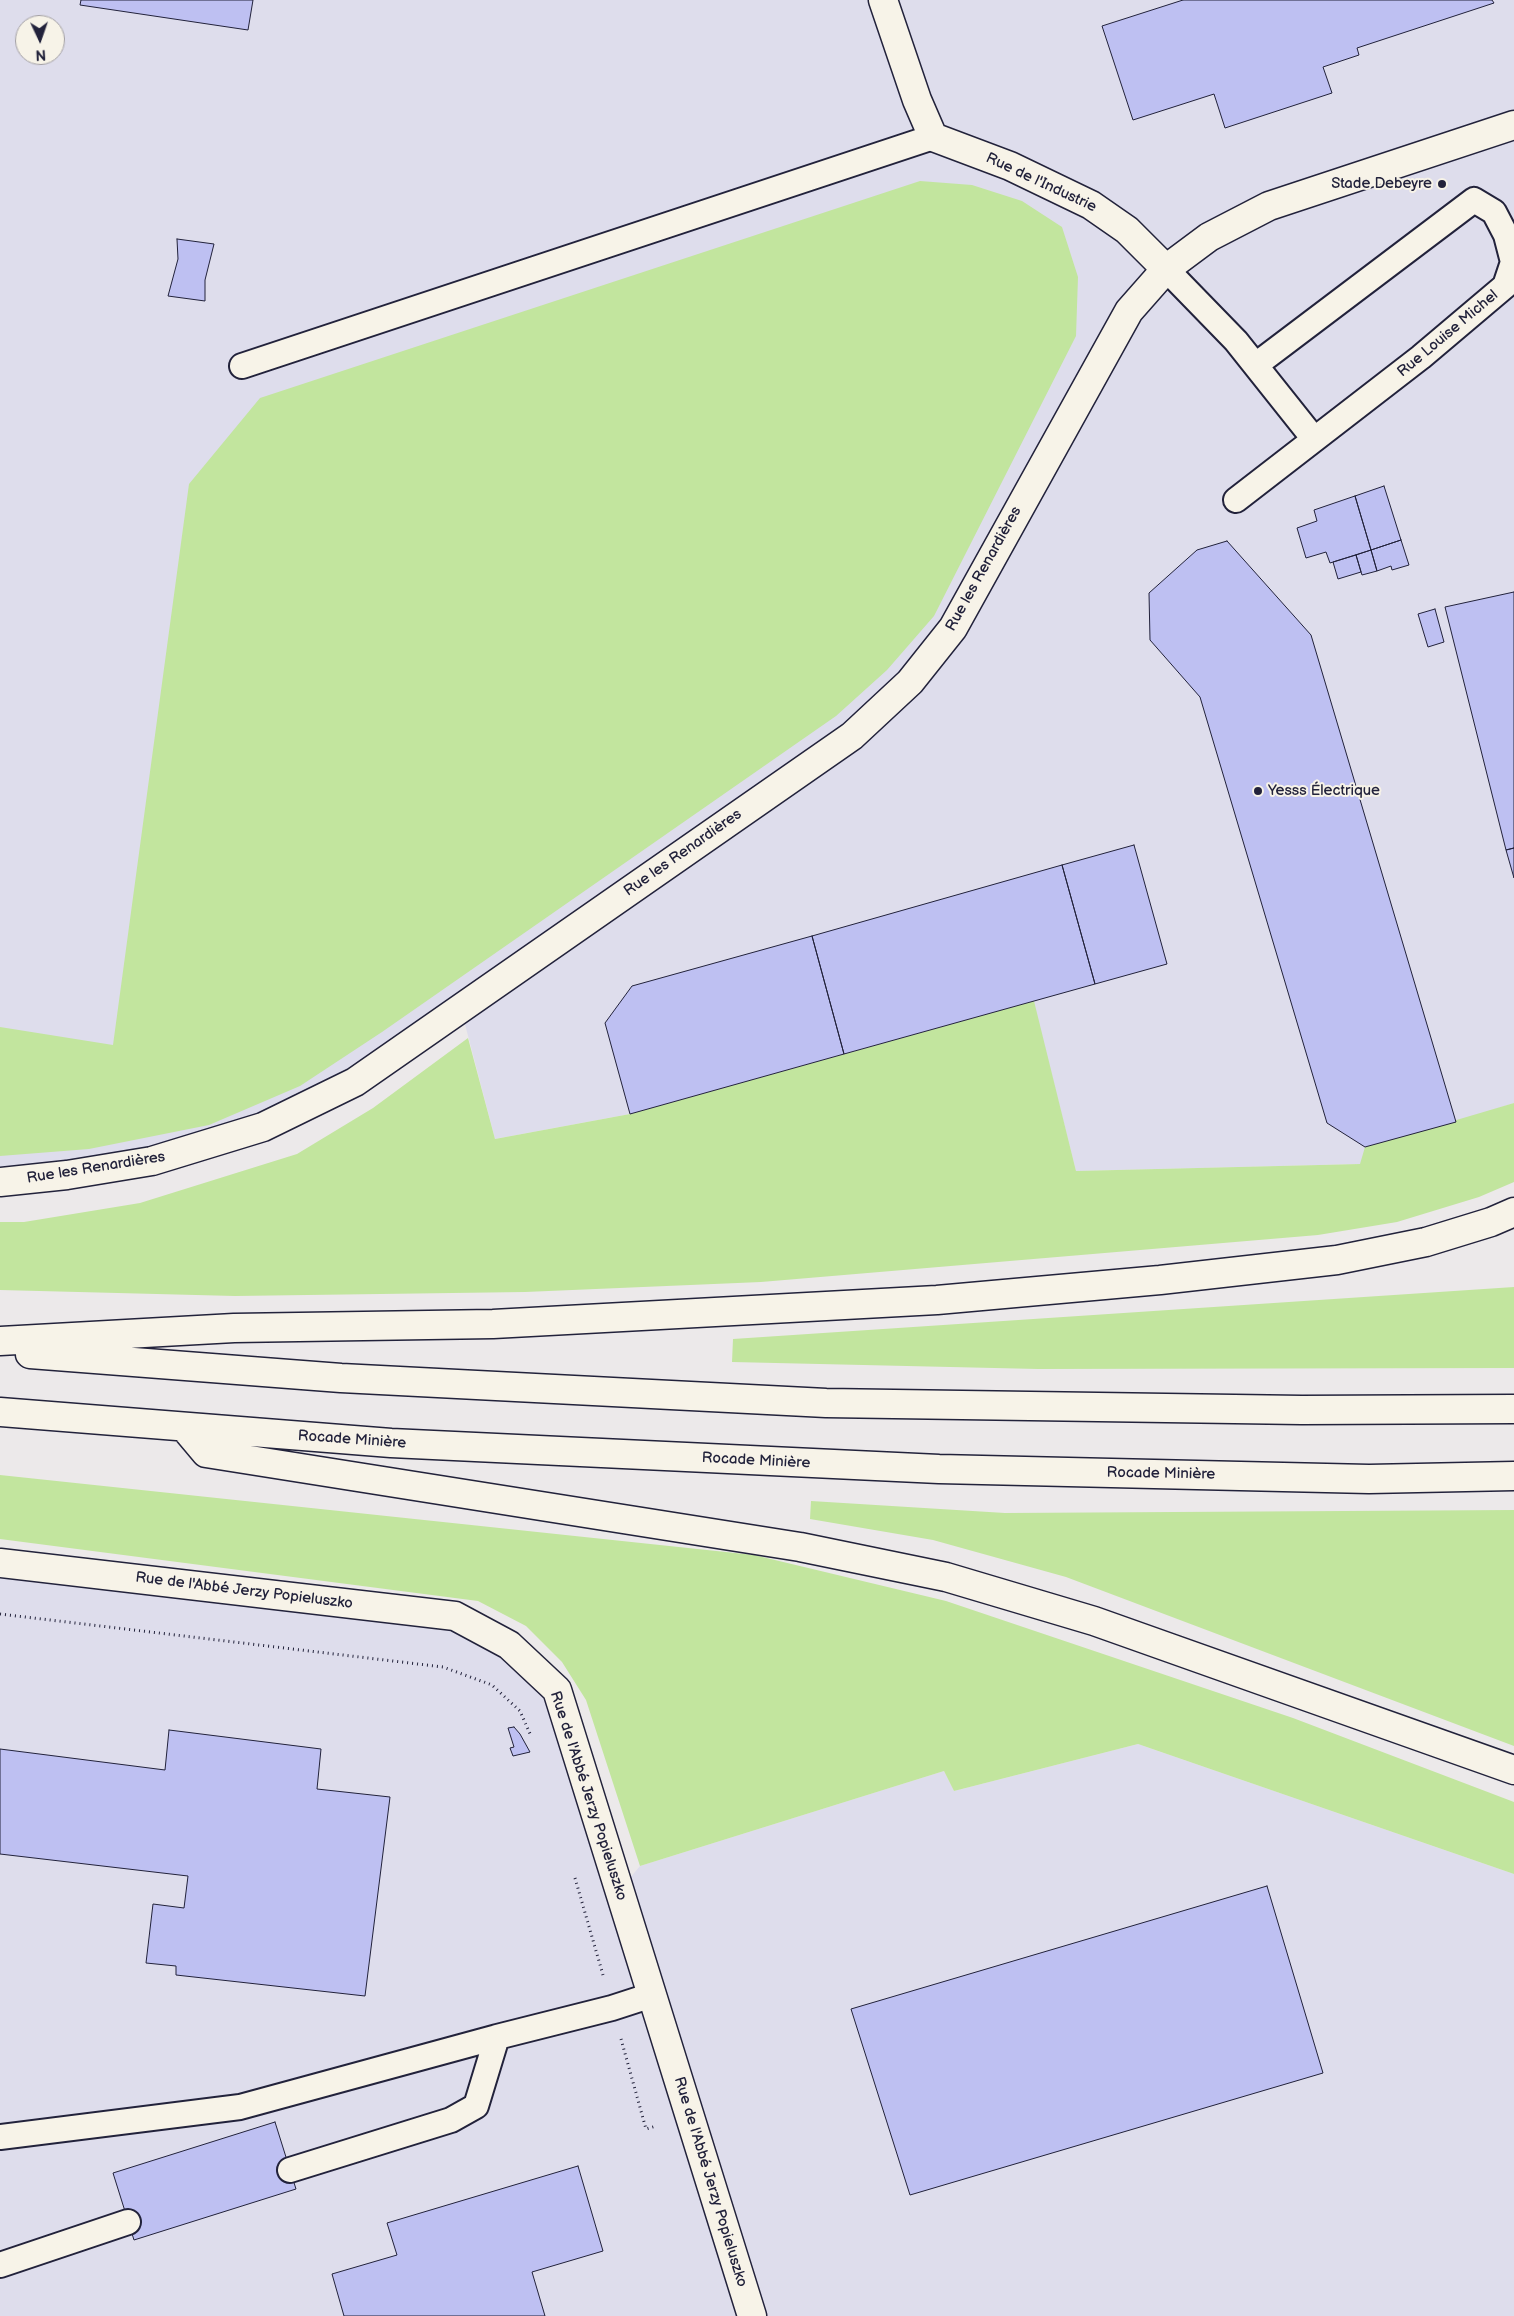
<!DOCTYPE html>
<html>
<head>
<meta charset="utf-8">
<style>
  body { margin:0 }
  #map { position:relative; width:1514px; height:2316px; overflow:hidden; background:#ece9ea; font-family:"Balsamiq Sans",sans-serif }
  canvas { display:block }
  .north { position:absolute; left:15px; top:15px; width:50px; height:50px; box-sizing:border-box; background:#f7f3e8; border:1px solid #a29fa3; border-radius:50%; rotate:177deg; font-size:14px; font-weight:700; line-height:20px; text-align:center; color:#22223b }
  .north::after { content:''; display:block; margin:auto; width:18px; height:22px; background:#22223b; clip-path:polygon(50% 0,100% 100%,50% 72%,0 100%) }
</style>
</head>
<body>
<div id="map">
<canvas width="1514" height="2316"></canvas>
<div class="north">N</div>
</div>
<script>
const context = document.querySelector('canvas').getContext('2d');
context.lineJoin = 'round';
function paint(path, color) { context.fillStyle = color; context.fill(path, 'evenodd'); }
const toPath = rows => new Path2D(rows.map(r => 'M' + r).join(''));
function strokePath(path, color, width, dash) { context.strokeStyle = color; context.lineWidth = width; context.lineCap = dash ? 'butt' : 'round'; context.setLineDash(dash || []); context.stroke(path); }
function drawText(font, color, halo, rows, align = 'center') {
  context.font = font + ' "Balsamiq Sans",sans-serif'; context.lineWidth = 4; context.setLineDash([]); context.textBaseline = 'middle'; context.strokeStyle = halo; context.fillStyle = color; for (const [text, x, y, turn = 0] of rows) {
    context.save(); context.translate(x, y); context.rotate((+turn || 0) * Math.PI / 180); context.textAlign = isNaN(turn) ? turn : align; if (halo) context.strokeText(text, 0, 0); context.fillText(text, 0, 0); context.restore();
  }
}
const built = toPath([
  [0,0,1514,0,1514,1103,1456,1122,1360,1164,1076,1171,1033,1001,630,1114,495,1139,461,1009,263,1127,0,1182],
  [25,25,55,25,55,55,25,55],
  [0,1563,455,1616,557,1690,619,1891,640,1866,944,1771,954,1791,1138,1744,1514,1874,1514,2316,0,2316]
]);
const green = toPath([
  [920,181,972,185,1022,201,1062,227,1078,277,1076,336,934,616,887,670,836,716,382,1032,300,1086,209,1125,89,1149,0,1156,0,1027,113,1045,189,484,260,398],
  [1034,1001,1076,1171,1360,1164,1365,1147,1514,1103,1514,1182,1479,1197,1397,1222,1318,1235,761,1282,525,1292,235,1296,0,1290,0,1222,24,1222,140,1203,297,1154,373,1108,468,1038,495,1139,630,1114],
  [1514,1287,1514,1368,1038,1369,732,1362,733,1339],
  [0,1475,754,1555,946,1601,1293,1718,1514,1802,1514,1874,1138,1744,954,1791,944,1771,640,1866,586,1700,562,1662,526,1626,478,1601,0,1539],
  [811,1501,1005,1513,1514,1510,1514,1746,1066,1577,933,1540,810,1519]
]);
const building = toPath([
  [81,0,253,0,248,30,80,5,81,0],
  [1183,0,1492,0,1494,3,1357,48,1359,55,1323,67,1332,93,1225,128,1214,94,1133,120,1102,26,1183,0],
  [177,239,214,244,205,280,205,301,168,296,178,259,177,239],
  [1384,486,1401,540,1371,550,1355,496,1384,486],
  [1355,496,1371,550,1330,563,1326,552,1306,558,1297,528,1317,521,1314,510,1355,496],
  [1401,540,1409,565,1392,570,1391,566,1377,571,1371,550,1401,540],
  [1227,541,1311,635,1456,1122,1365,1147,1327,1123,1200,697,1150,640,1149,593,1197,550,1227,541],
  [1371,550,1377,571,1362,575,1356,555,1371,550],
  [1356,555,1361,572,1338,579,1333,562,1356,555],
  [1514,592,1514,848,1506,850,1445,607,1514,592],
  [1435,609,1444,642,1428,647,1418,614,1435,609],
  [1134,845,1167,964,1095,984,1062,865,1134,845],
  [1514,848,1514,878,1506,850,1514,848],
  [1062,865,1095,984,844,1054,812,936,1062,865],
  [812,936,844,1054,630,1114,605,1023,632,986,812,936],
  [514,1727,520,1734,530,1752,513,1756,510,1748,514,1747,508,1728,514,1727],
  [169,1730,321,1749,317,1789,390,1797,365,1996,176,1975,176,1966,146,1963,153,1904,184,1908,188,1876,0,1854,0,1749,165,1770,169,1730],
  [1267,1886,1323,2073,910,2195,851,2009,1267,1886],
  [275,2122,296,2189,134,2240,113,2173,275,2122],
  [578,2166,603,2251,532,2272,545,2316,344,2316,332,2274,397,2255,387,2223,578,2166]
]);
const path = toPath([
  [0,1614,443,1667,492,1685,520,1711,531,1736],
  [575,1878,603,1975],
  [621,2039,646,2129,656,2126]
]);
const service = toPath([
  [1166,269,1236,341,1314,439],
  [242,366,933,137],
  [1236,500,1421,357,1505,286,1513,262,1506,235,1494,212,1474,200,1257,364],
  [497,2037,612,2008,652,1995],
  [0,2137,240,2107,497,2037,476,2106,451,2120,290,2170],
  [0,2265,128,2222]
]);
const minor = toPath([
  [883,0,917,100,933,137,1010,166,1091,205,1127,230,1166,269],
  [0,1182,67,1175,152,1161,263,1127,355,1082,852,736,910,682,953,628,1129,311,1166,269,1209,237,1269,206,1514,125],
  [0,1563,455,1616,509,1645,557,1690,752,2316]
]);
const motorway = toPath([
  [0,1341,234,1328,493,1324,937,1300,1160,1280,1337,1260,1426,1242,1491,1222,1514,1212],
  [30,1354,341,1378,826,1403,1302,1410,1514,1409],
  [0,1412,391,1443,939,1469,1369,1479,1514,1476],
  [185,1428,206,1453,800,1547,946,1577,1094,1621,1514,1770]
]);
const markers = [
  [1442,184,5,"#22223b"],
  [1258,791,5,"#22223b"]
];
const streetNames = [
  ["Rue de l'Industrie",1041,183,25],
  ["Rue Louise Michel",1448,334,-40],
  ["Rue les Renardières",984,569,-61],
  ["Rue les Renardières",683,853,-35],
  ["Rue les Renardières",96,1168,-9],
  ["Rocade Minière",352,1440,4],
  ["Rocade Minière",756,1461,3],
  ["Rocade Minière",1161,1474,1],
  ["Rue de l'Abbé Jerzy Popieluszko",244,1591,7],
  ["Rue de l'Abbé Jerzy Popieluszko",588,1796,72],
  ["Rue de l'Abbé Jerzy Popieluszko",710,2182,73]
];
const poiNames = [
  ["Stade Debeyre",1432,184],
  ["Yesss Électrique",1268,791,"left"]
];
paint(built, '#deddec');
paint(green, '#c2e59e');
paint(building, '#bec0f2');
strokePath(building, '#22223b', 1);
strokePath(service, '#22223b', 28);
strokePath(minor, '#22223b', 31);
strokePath(motorway, '#22223b', 31);
strokePath(path, '#22223b', 3, [1, 4]);
strokePath(service, '#f7f3e8', 24);
strokePath(minor, '#f7f3e8', 28);
strokePath(motorway, '#f7f3e8', 28);
for (const [x, y, r, color] of markers) { const dot = new Path2D(); dot.arc(x, y, r, 0, 2 * Math.PI); context.fillStyle = color; context.fill(dot); strokePath(dot, '#f7f3e8', 2); }
drawText('15px', '#22223b', '#f7f3e8', streetNames);
drawText('15px', '#22223b', '#f7f3e8', poiNames, 'right');
</script>
</body>
</html>
